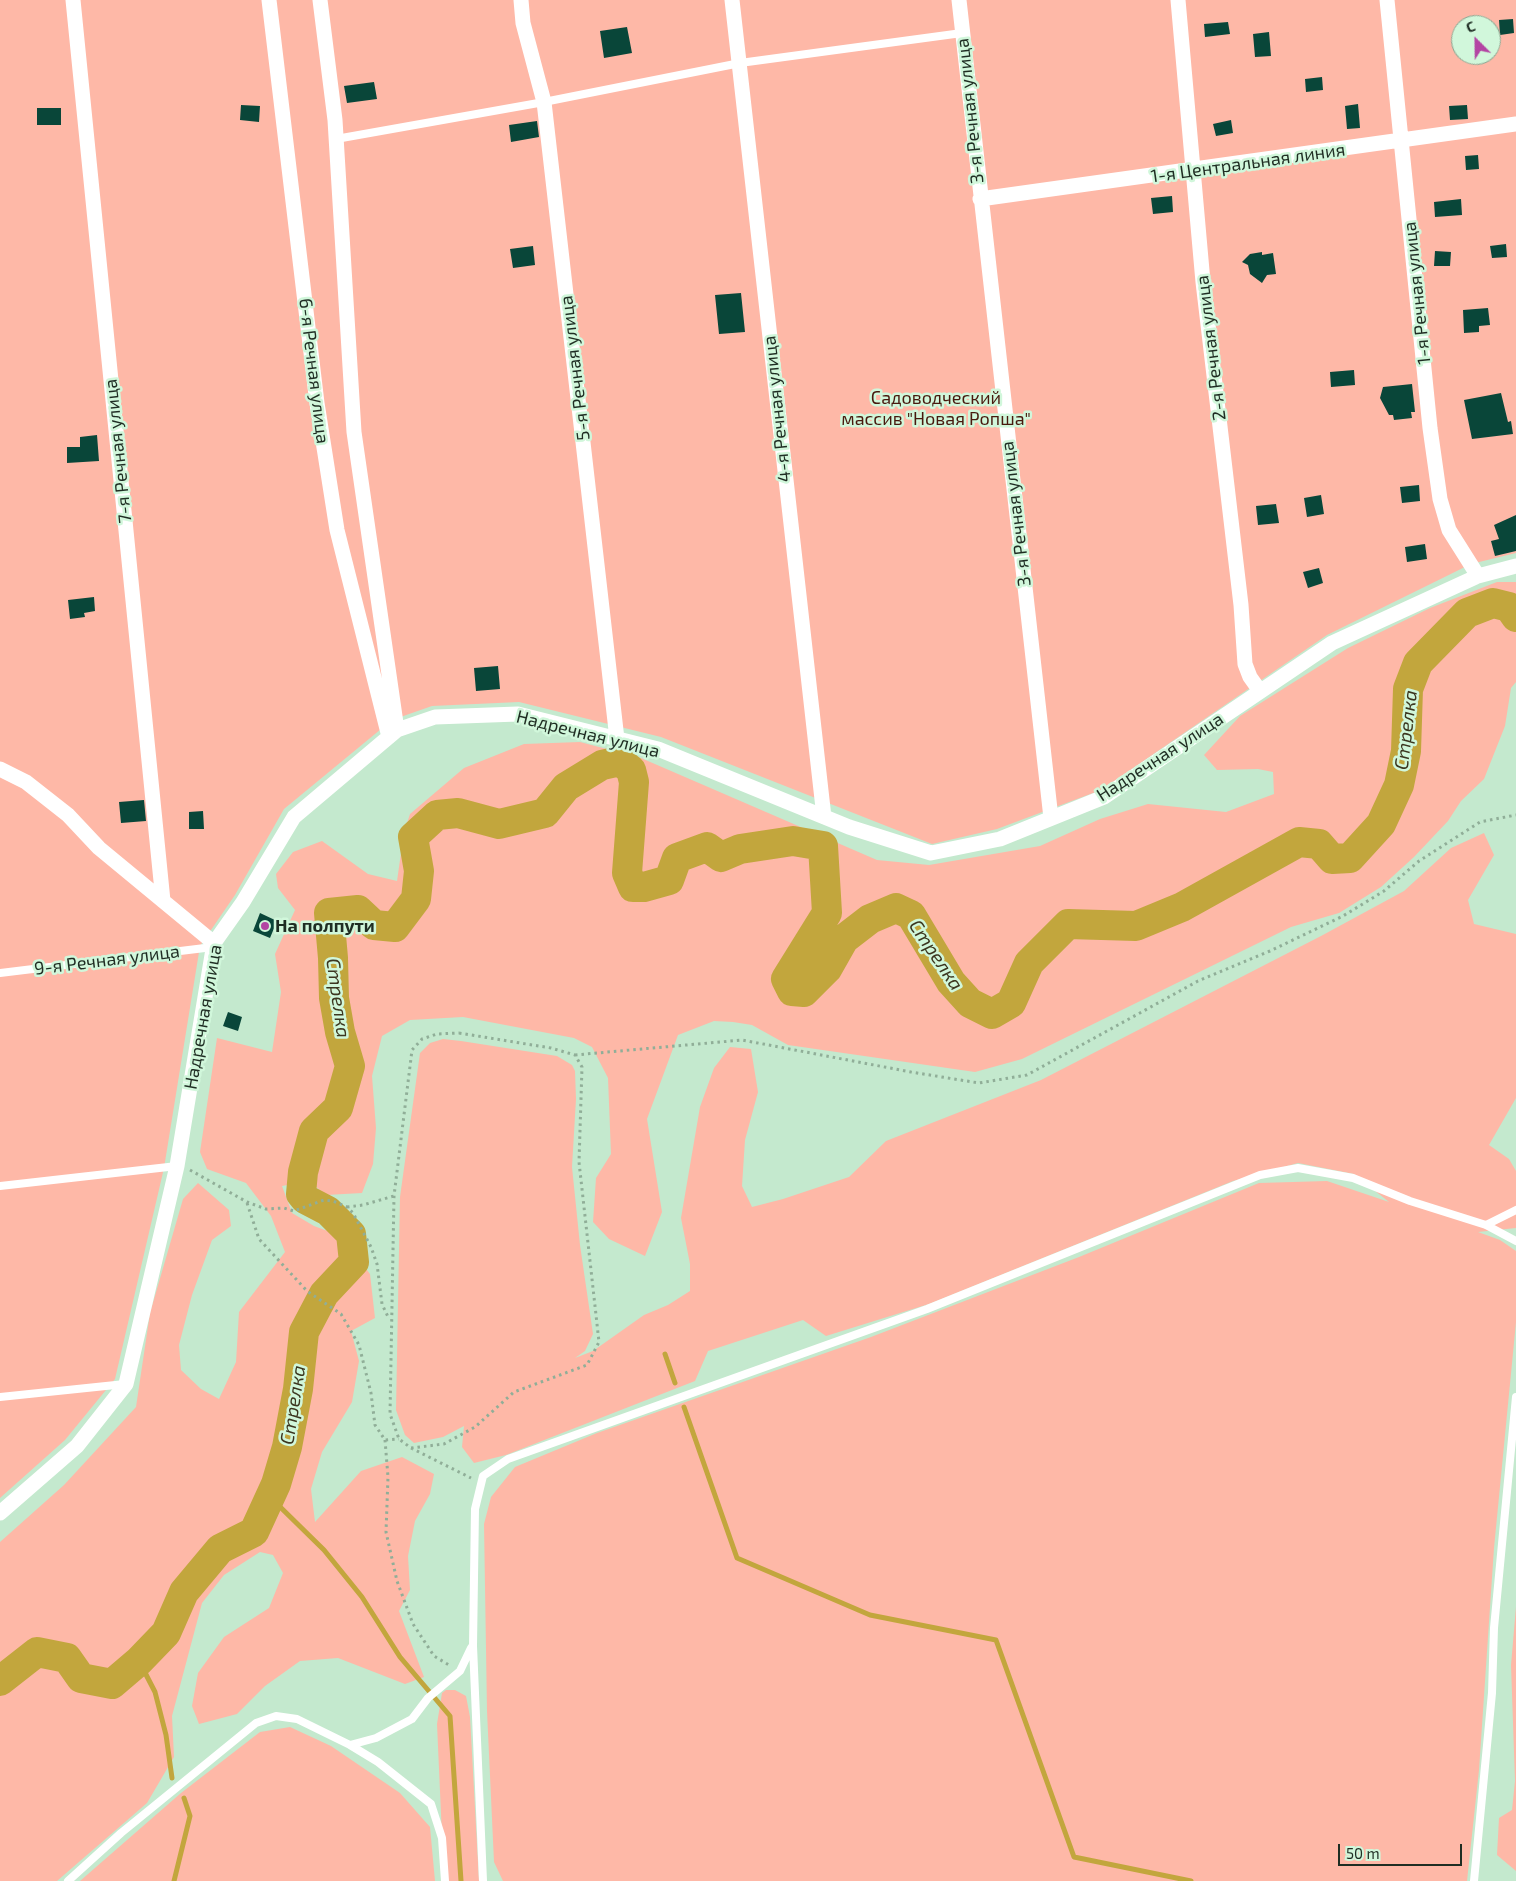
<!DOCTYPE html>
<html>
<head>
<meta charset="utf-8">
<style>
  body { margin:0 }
  #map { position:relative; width:1516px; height:1881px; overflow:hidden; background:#c4e9ce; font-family:"Exo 2",sans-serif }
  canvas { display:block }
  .north { position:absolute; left:1451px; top:15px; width:50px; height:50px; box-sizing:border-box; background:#d1f7db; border:1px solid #8aa691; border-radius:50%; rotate:337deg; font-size:14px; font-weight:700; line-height:20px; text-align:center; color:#1f2d23 }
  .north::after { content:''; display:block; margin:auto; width:18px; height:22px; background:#b345a3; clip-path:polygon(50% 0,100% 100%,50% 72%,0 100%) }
  .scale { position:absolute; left:1338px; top:1844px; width:124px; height:22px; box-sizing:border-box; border:2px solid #1f2d23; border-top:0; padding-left:6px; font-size:15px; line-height:18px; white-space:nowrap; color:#1f2d23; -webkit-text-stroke:4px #d1f7db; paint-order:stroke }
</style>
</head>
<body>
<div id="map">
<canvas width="1516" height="1881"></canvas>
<div class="north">С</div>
<div class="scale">50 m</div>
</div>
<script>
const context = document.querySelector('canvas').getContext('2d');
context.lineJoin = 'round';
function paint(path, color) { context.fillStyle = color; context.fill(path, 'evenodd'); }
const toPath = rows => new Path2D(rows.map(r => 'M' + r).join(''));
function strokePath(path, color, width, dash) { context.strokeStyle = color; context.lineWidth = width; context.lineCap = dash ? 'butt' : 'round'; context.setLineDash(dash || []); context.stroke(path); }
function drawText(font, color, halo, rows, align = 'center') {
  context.font = font + ' "Exo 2",sans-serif'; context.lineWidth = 5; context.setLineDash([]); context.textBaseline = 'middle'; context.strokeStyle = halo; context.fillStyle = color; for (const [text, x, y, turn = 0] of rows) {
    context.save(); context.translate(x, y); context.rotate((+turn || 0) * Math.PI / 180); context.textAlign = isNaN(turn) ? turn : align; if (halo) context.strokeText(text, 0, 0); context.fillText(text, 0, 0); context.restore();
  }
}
const green = toPath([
  [0,0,1516,0,1516,553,1471,564,1327,635,1101,790,997,829,932,844,661,737,519,702,432,706,392,720,284,809,235,895,200,946,164,1168,115,1379,65,1440,0,1498],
  [1461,25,1491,25,1491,55,1461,55],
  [1497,582,1516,582,1516,682,1511,688,1505,726,1484,779,1461,801,1448,821,1414,857,1381,887,1339,913,1291,927,1022,1059,975,1072,788,1045,752,1025,733,1022,714,1021,678,1035,647,1119,662,1212,645,1256,609,1239,593,1222,596,1178,611,1154,608,1078,592,1047,574,1038,463,1017,410,1020,382,1036,372,1076,376,1128,373,1164,362,1193,326,1195,309,1181,282,1186,292,1213,314,1226,341,1236,370,1274,375,1318,351,1331,359,1361,352,1402,322,1452,311,1489,315,1522,361,1471,402,1457,434,1474,430,1494,415,1521,408,1556,410,1590,399,1611,424,1677,405,1684,338,1658,300,1661,265,1686,237,1714,199,1724,192,1706,198,1673,224,1637,269,1608,283,1573,273,1555,260,1552,224,1575,202,1603,172,1716,174,1757,147,1803,57,1881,0,1881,0,1542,64,1485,136,1407,150,1313,183,1199,198,1183,229,1210,231,1226,212,1240,192,1295,179,1345,181,1370,201,1389,219,1399,236,1362,239,1312,285,1252,271,1216,246,1183,207,1169,200,1152,217,1038,272,1052,281,992,275,954,295,910,278,888,276,874,293,852,322,841,368,874,397,881,404,832,410,814,464,768,524,744,580,742,641,758,877,860,929,865,1040,846,1100,819,1148,804,1226,812,1274,794,1273,772,1258,769,1217,770,1204,755,1240,716,1348,648,1430,608],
  [1484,833,1494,855,1468,900,1474,924,1516,934,1516,1098,1489,1145,1509,1159,1516,1171,1516,1228,1478,1232,1500,1240,1516,1251,1516,1322,1494,1548,1479,1770,1467,1881,503,1881,494,1862,487,1711,484,1524,491,1497,515,1467,597,1433,871,1337,1079,1257,1259,1183,1327,1181,1389,1202,1354,1174,1298,1163,1233,1181,929,1304,826,1336,803,1320,708,1351,695,1381,506,1455,474,1463,462,1447,464,1426,443,1437,414,1443,405,1435,396,1410,400,1197,420,1053,430,1043,443,1039,461,1041,557,1056,572,1065,575,1071,576,1099,572,1167,580,1245,593,1334,585,1351,575,1358,593,1351,644,1315,668,1305,690,1291,690,1264,681,1218,700,1107,714,1068,730,1047,751,1049,758,1092,745,1140,742,1186,752,1207,783,1199,849,1177,886,1141,1041,1080,1321,936,1404,891,1451,848],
  [1516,1607,1516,1871,1497,1855,1499,1818,1512,1810,1515,1781,1511,1665],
  [446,1690,455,1690,466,1696,470,1717,479,1881,444,1881,437,1724,442,1693],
  [290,1727,331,1746,400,1793,430,1827,435,1881,80,1881,181,1793,260,1732]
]);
const stream = toPath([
  [665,1354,675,1383],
  [684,1407,737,1558,870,1615,996,1640,1074,1857,1191,1881],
  [270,1497,324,1550,362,1597,400,1657,450,1716,461,1881],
  [139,1661,155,1692,166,1735,172,1778],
  [174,1881,190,1816,184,1798]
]);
const river = toPath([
  [0,1681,37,1652,67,1658,81,1678,112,1684,139,1661,166,1633,184,1592,220,1549,254,1532,276,1484,287,1447,298,1389,304,1332,324,1294,354,1262,351,1234,328,1211,305,1199,301,1194,303,1172,314,1131,338,1108,350,1066,340,1032,334,998,333,958,329,913,358,910,374,925,395,927,416,899,419,871,413,837,437,815,458,813,499,824,545,813,566,787,602,765,620,761,631,770,634,782,627,873,633,887,644,887,669,880,677,858,707,847,721,857,740,849,793,841,823,846,827,913,786,979,792,991,804,992,827,969,844,939,870,919,896,908,911,915,951,982,970,1003,992,1014,1011,1003,1029,963,1068,924,1136,926,1182,907,1299,842,1319,844,1332,859,1350,858,1381,824,1399,785,1406,751,1408,689,1418,663,1467,613,1493,603,1509,607,1516,617]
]);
const building = toPath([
  [1513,19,1514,33,1500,35,1499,20],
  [1228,22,1230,34,1205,37,1204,24],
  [627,27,632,53,604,58,600,31],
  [1269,32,1271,56,1255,57,1253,34],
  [1322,77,1323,90,1306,92,1305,79],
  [374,82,377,99,347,103,344,86],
  [1358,104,1360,128,1347,129,1345,106],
  [241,105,260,106,259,122,240,120],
  [1467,105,1468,119,1450,120,1449,106],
  [37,108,61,108,61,125,37,125],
  [1231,120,1233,133,1216,136,1213,124],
  [537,121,539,137,511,142,509,125],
  [1478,155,1479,169,1466,170,1465,156],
  [1172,196,1173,212,1153,214,1151,198],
  [1461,199,1462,215,1435,217,1434,202],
  [1506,244,1507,257,1492,258,1490,246],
  [533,246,535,265,513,268,510,249],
  [1435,251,1451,252,1450,266,1434,266],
  [1262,252,1262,255,1273,253,1276,274,1267,275,1262,283,1250,274,1248,265,1242,262,1250,254],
  [741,293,745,332,719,334,715,295],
  [1488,308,1490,325,1479,326,1479,332,1464,333,1463,310],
  [1354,370,1355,385,1331,387,1330,372],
  [1412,384,1415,412,1411,412,1412,418,1394,420,1393,415,1389,415,1380,398,1383,387],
  [1501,393,1508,422,1511,421,1513,434,1472,439,1464,400],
  [97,435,99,461,67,463,67,447,80,447,80,437],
  [1419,485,1420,501,1402,503,1400,487],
  [1321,495,1324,514,1307,517,1304,498],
  [1276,504,1279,523,1258,525,1256,506],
  [1516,515,1516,551,1495,556,1491,541,1499,539,1494,525],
  [1425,544,1427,559,1407,562,1405,547],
  [1319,568,1323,583,1308,588,1303,572],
  [94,597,95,611,84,613,85,617,70,619,68,600],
  [498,666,500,689,476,691,474,668],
  [144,800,146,821,121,823,119,802],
  [203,811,204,829,189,829,189,812],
  [260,913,277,921,270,938,253,931],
  [228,1012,242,1017,238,1031,223,1026]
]);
const path = toPath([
  [459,1033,551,1048,575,1055,582,1067,579,1162,599,1342,587,1365,514,1392,475,1427,444,1444,411,1448,399,1439,390,1414,394,1196,412,1050,422,1039,437,1034,459,1033],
  [575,1055,742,1040,911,1072,979,1083,1027,1075,1198,981,1270,951,1343,916,1384,891,1419,861,1480,822,1516,815],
  [190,1170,247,1202,266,1209,284,1208,294,1211,324,1200,333,1201,347,1207,353,1213,371,1247,377,1264,382,1304,389,1319],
  [247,1203,259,1239,307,1291,341,1314,359,1345,371,1393,375,1425,385,1440,399,1439],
  [347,1207,363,1205,394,1196],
  [385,1440,388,1477,386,1532,397,1581,413,1624,434,1656,449,1665],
  [411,1448,471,1478]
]);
const lane = toPath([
  [336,139,544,102,740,63,962,33],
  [0,973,213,947],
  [0,1186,177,1166],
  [1486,1225,1516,1210],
  [0,1397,125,1384],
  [350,1745,378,1762,431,1804,442,1838,445,1881],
  [68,1881,121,1833,256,1723,276,1716,297,1719,350,1745,376,1738,412,1719,428,1698,460,1671,471,1648],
  [483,1881,473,1646,475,1509,483,1476,508,1459,927,1309,1260,1175,1298,1168,1353,1178,1410,1201,1486,1225,1516,1241],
  [1474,1881,1492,1693,1494,1628,1516,1397]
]);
const street = toPath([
  [73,0,163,901],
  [269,0,317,403,337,530,389,737],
  [320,0,335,120,354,432,397,730],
  [521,0,523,23,544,102,617,739],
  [732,0,824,817],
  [959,0,1051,818],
  [1178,0,1203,282,1241,605,1245,664,1250,677,1260,691],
  [1387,0,1430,428,1440,499,1449,530,1478,576],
  [980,199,1516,124],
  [0,769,26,782,68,815,99,848,214,943],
  [0,1513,77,1446,126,1384,177,1166,214,943,243,902,294,817,397,730,435,717,518,714,658,749,849,827,931,853,1000,839,1104,797,1332,643,1478,576,1516,566]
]);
const markers = [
  [265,926,5,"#b345a3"]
];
const streetNames = [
  ["3-я Речная улица",970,111,-96],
  ["1-я Центральная линия",1248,163,-8],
  ["1-я Речная улица",1417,293,-96],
  ["2-я Речная улица",1211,348,-97],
  ["5-я Речная улица",575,368,-97],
  ["6-я Речная улица",314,371,83],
  ["4-я Речная улица",777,409,-96],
  ["7-я Речная улица",118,451,-96],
  ["3-я Речная улица",1016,514,-97],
  ["Надречная улица",588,734,14],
  ["Надречная улица",1160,757,-33],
  ["9-я Речная улица",107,960,-7],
  ["Надречная улица",203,1017,-80]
];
const parkNames = [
  ["Садоводческий",936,398],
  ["массив \"Новая Ропша\"",936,419]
];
const poiNames = [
  ["На полпути",275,926]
];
const waterNames = [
  ["Стрелка",1406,730,-83],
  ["Стрелка",936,955,56],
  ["Стрелка",338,998,82],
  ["Стрелка",293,1405,-81]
];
paint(green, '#feb8a7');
strokePath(stream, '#c2a63d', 5);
strokePath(river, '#c2a63d', 30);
paint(building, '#094639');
strokePath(path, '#90ae98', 3, [2.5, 4]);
strokePath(lane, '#fff', 8);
strokePath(street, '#fff', 15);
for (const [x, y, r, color] of markers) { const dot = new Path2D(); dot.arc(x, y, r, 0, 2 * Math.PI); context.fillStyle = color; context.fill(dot); strokePath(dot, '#d1f7db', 2); }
drawText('18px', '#1f2d23', '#d1f7db', streetNames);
drawText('18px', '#48190e', '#d1f7db', parkNames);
drawText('bold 18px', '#1f2d23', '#d1f7db', poiNames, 'left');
drawText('italic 19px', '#3c361f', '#d1f7db', waterNames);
</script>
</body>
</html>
